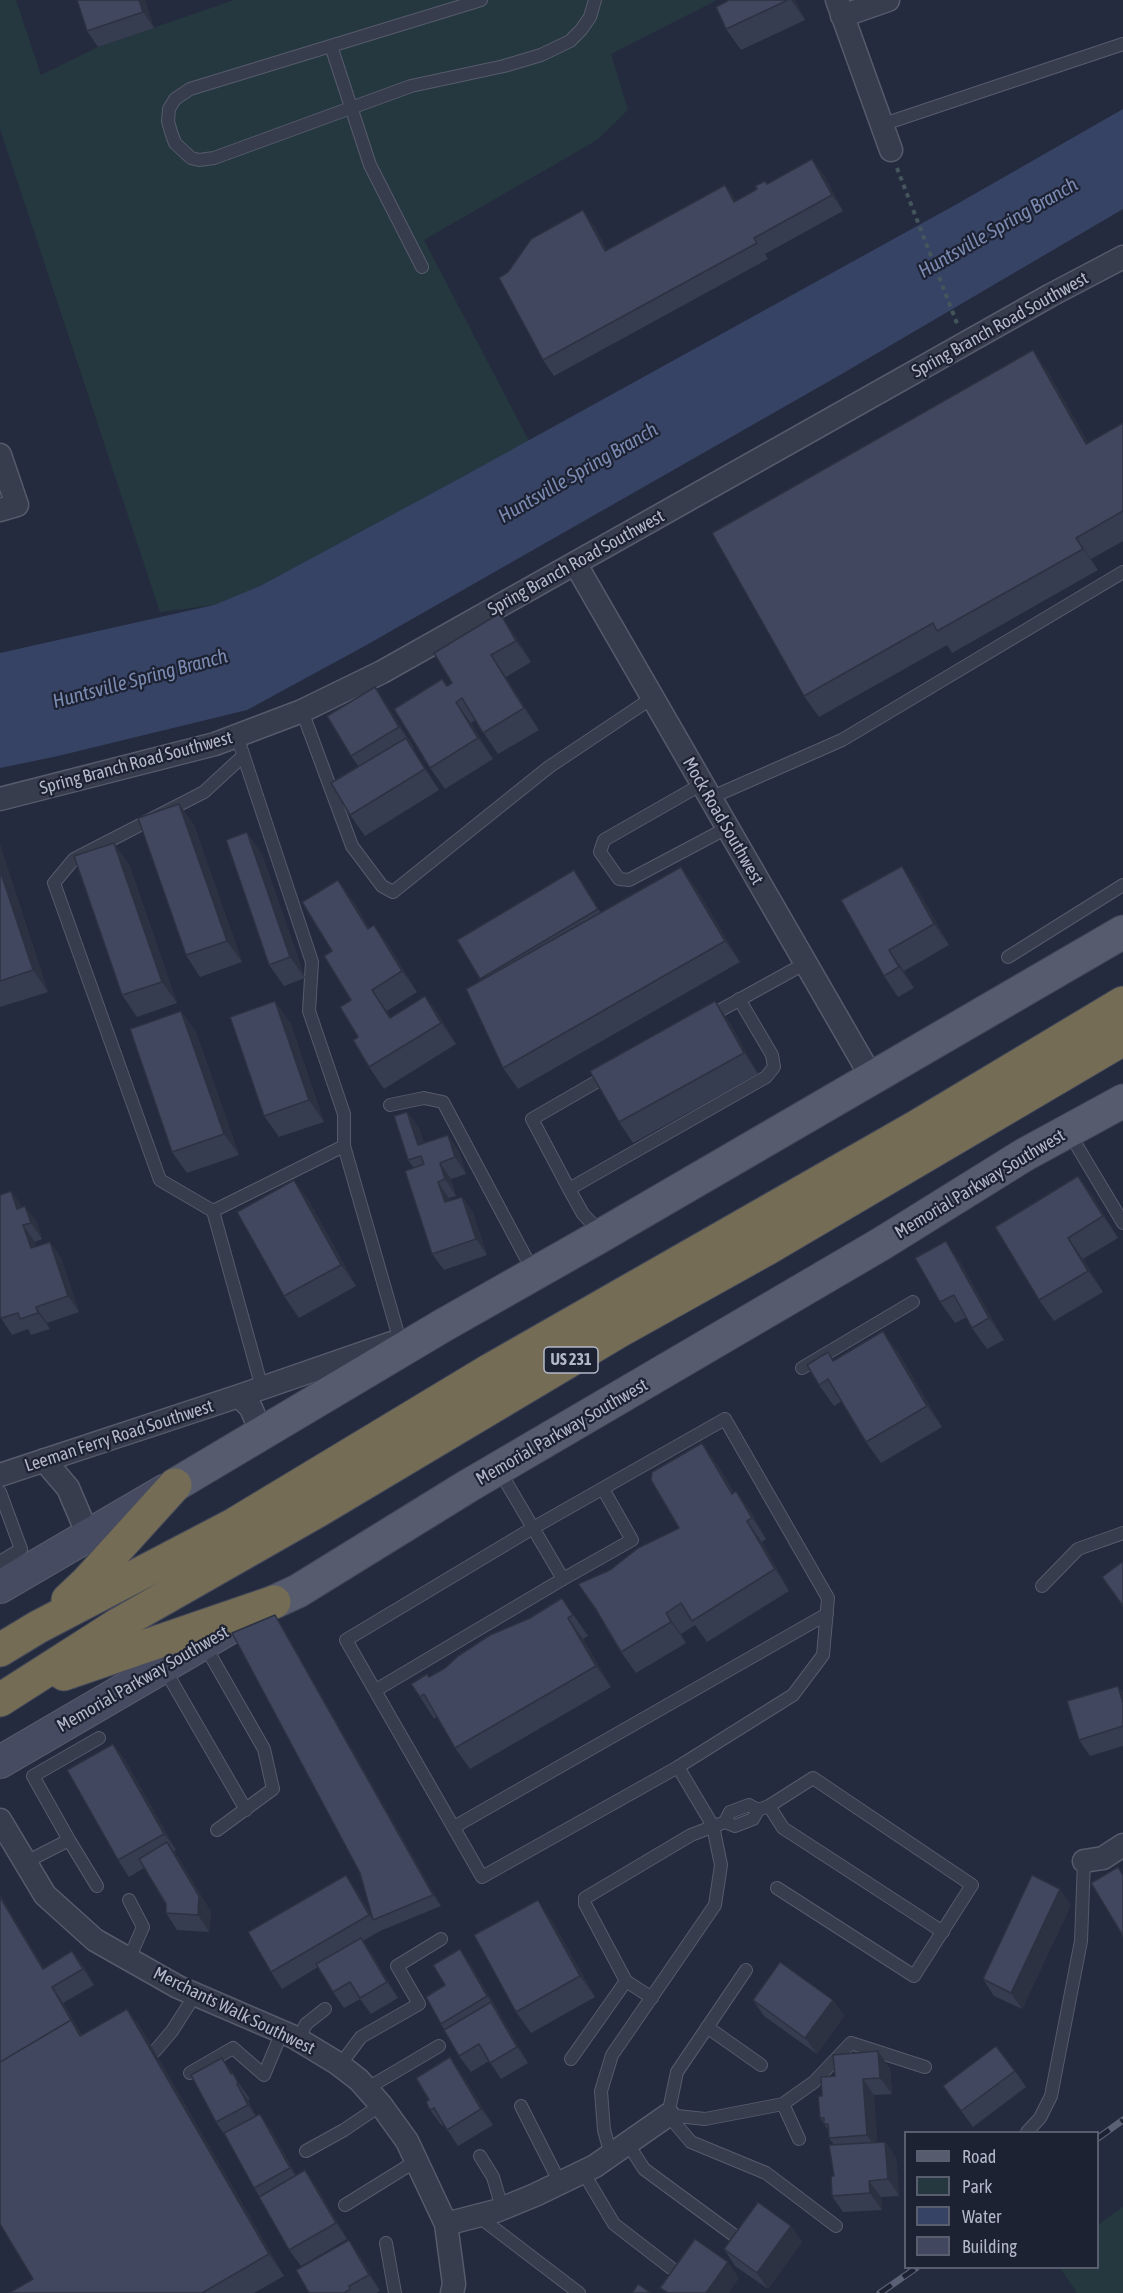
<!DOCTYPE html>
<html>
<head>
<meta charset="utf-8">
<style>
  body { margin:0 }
  #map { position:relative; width:1123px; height:2293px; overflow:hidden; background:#242b3e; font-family:"Asap Condensed",sans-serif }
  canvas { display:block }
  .legend { position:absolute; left:904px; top:2131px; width:195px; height:138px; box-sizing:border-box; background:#1d2233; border:2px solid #595e6f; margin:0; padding:8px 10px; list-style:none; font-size:18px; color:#b3b8c9 }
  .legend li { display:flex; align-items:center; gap:12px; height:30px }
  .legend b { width:30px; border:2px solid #595e6f }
</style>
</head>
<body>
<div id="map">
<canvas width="1123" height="2293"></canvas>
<ul class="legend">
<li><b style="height:8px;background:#565c6e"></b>Road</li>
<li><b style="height:16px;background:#26383f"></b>Park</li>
<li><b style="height:16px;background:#374365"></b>Water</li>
<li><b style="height:16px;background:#40475e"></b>Building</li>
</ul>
</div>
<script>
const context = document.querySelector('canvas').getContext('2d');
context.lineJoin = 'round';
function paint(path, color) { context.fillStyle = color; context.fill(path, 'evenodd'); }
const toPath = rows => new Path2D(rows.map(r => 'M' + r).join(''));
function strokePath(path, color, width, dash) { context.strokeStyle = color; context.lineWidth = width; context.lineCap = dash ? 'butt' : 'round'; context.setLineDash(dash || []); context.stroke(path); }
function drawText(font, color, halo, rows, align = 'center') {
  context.font = font + ' "Asap Condensed",sans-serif'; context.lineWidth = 4.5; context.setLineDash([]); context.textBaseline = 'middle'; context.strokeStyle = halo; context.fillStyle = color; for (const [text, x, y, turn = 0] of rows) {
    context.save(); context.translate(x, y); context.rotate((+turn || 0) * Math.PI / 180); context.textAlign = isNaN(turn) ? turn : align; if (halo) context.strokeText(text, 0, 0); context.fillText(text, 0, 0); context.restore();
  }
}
const green = toPath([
  [0,0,16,0,41,75,98,47,234,0,717,0,611,54,628,110,597,140,424,240,529,441,260,586,214,605,160,612,0,129],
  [1123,2207,1123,2293,1077,2293,1060,2268,1098,2268,1098,2225]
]);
const water = toPath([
  [1123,109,1123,209,840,375,363,647,247,710,58,756,0,768,0,653,214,605,260,586,464,476,957,204]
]);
const path = toPath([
  [897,168,958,326]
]);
const lane = toPath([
  [481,0,190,89,175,99,169,109,168,121,171,132,175,143,191,158,199,160,214,158,411,86,504,66,541,55,570,41,581,30,590,17,595,0],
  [331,46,370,165,422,267],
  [881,125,1123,44],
  [302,711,352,846,382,886,393,892,549,767,652,698],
  [237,736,312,962,309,1011,344,1114,344,1146,400,1341],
  [702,784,604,840,600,852,619,879,629,880,727,828],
  [710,798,842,740,1123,572],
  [1008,957,1123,885],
  [708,1017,804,964],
  [390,1105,424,1098,443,1102,534,1273],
  [1068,1131,1123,1223],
  [569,1189,532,1119,610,1074],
  [213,1211,160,1180,54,883,74,859,204,792,243,756],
  [602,1234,583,1214,569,1189,766,1077,774,1067,772,1055,739,999],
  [802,1368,913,1302],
  [262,1388,213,1211,344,1146],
  [725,1419,828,1598,823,1655,793,1695,678,1767,482,1877,346,1640,533,1528,725,1419],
  [0,1492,21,1549,0,1562],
  [563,1579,632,1540,603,1489],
  [1042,1586,1078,1549,1123,1533],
  [204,1644,264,1749,273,1789,217,1830],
  [164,1668,246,1810],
  [376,1690,563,1579,499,1470],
  [769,1806,813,1778,972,1885,914,1976,777,1888],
  [725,1822,730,1812,749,1805,758,1810],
  [454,1827,827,1614],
  [69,1840,97,1886],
  [24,1863,69,1840,33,1776,99,1738],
  [129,1959,143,1927,129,1900],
  [652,1998,626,1981,585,1904,585,1898,691,1835,725,1822,735,1826,753,1819,758,1810,769,1806,783,1828,943,1932],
  [707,2027,761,2065],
  [298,2040,306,2024,325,2009],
  [155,2051,172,2031,195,1995],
  [571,2059,626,1981],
  [340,2065,361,2037,419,2004,397,1966,441,1939],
  [190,2073,233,2048,264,2075,282,2032],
  [366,2089,439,2046],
  [783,2104,799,2139],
  [521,2106,560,2183],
  [668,2115,705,2119,783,2104,814,2082,851,2043,925,2067],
  [668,2115,691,2142,766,2173,836,2226],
  [668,2115,677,2072,746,1970],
  [1027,2132,1040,2118,1051,2096,1081,1941,1084,1861],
  [628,2144,644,2169,735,2236],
  [306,2151,344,2130,381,2105],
  [611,2155,604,2130,601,2091,612,2055,715,1905,721,1865,713,1826,678,1767],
  [480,2156,493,2177,502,2208],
  [583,2172,614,2224,671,2268],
  [345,2205,416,2161],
  [478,2216,579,2293],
  [386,2243,395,2293]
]);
const street = toPath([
  [837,0,891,150],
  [842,16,888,0],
  [0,455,17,505,0,510],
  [575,563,872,1078],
  [0,799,215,744,302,711,382,672,1051,295,1123,257],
  [239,1396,251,1408,261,1432],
  [44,1460,68,1488,88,1535],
  [0,1475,239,1396,392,1343],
  [0,1820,45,1895,95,1940,178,1987,294,2037,337,2063,359,2080,381,2105,407,2141,446,2224,454,2284,452,2293],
  [1084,1861,1103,1858,1123,1845],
  [446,2224,496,2211,535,2195,595,2166,668,2115]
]);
const secondary = toPath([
  [0,1587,166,1490],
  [0,1762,240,1622]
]);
const primary = toPath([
  [175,1485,442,1326,597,1238,1123,932],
  [274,1602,298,1591,468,1486,881,1244,1024,1155,1123,1101]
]);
const highway = toPath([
  [68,1600,87,1582,175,1485],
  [0,1650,38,1627,235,1524,492,1369,916,1127,1123,1003],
  [64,1674,274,1602],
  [0,1700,119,1624,319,1510,619,1331,768,1248,1123,1039]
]);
const rail = toPath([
  [1098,2138,1123,2120],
  [880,2293,916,2268]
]);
const wall = toPath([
  [77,0,145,0,154,28,98,47,87,31],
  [729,0,795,0,805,20,741,50,726,29],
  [824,175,843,211,765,254,768,259,554,376,543,360,594,226,607,250,725,185,736,201,757,189,765,181,767,184],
  [1048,372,1088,443,1123,423,1123,541,1091,559,1098,570,952,653,947,645,819,717,804,696],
  [514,634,531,662,506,677,539,730,498,754,475,720,471,723,493,759,445,789,430,768,447,686,452,683],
  [375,687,389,708,414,748,413,749,439,790,365,836,350,815,359,767,351,756],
  [179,804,194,825,242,962,200,977,186,955],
  [0,845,48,992,0,1007],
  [262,854,305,978,284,986,269,965],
  [129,864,177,1003,137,1017,122,995],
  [574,870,601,913,696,888,740,962,518,1089,503,1068,481,981,457,940],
  [916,887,949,945,904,971,914,988,898,997,884,976,841,900],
  [353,901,369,928,374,925,389,946,417,992,387,1011,391,1017,425,996,440,1017,456,1044,384,1089,369,1067,358,1037,351,1000,332,951],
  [181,1011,196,1032,239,1155,187,1173,172,1152],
  [290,1022,324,1122,279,1137,264,1116],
  [730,1023,758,1074,633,1143,619,1122],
  [407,1112,419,1128,424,1143,459,1151,466,1174,451,1179,456,1196,449,1198,450,1200,462,1197,473,1213,487,1255,444,1270,432,1254,414,1168,408,1160],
  [1078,1176,1093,1197,1118,1238,1083,1259,1103,1292,1054,1321,1039,1300],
  [11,1191,22,1207,37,1222,42,1239,35,1242,36,1247,50,1242,61,1258,79,1312,47,1323,50,1329,31,1335,28,1329,12,1335,1,1318],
  [309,1201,356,1286,299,1318,284,1296],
  [960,1262,1004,1340,987,1349,972,1328,967,1317,955,1323,940,1302],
  [898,1352,942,1427,881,1463,866,1442,842,1401,834,1406,819,1385,834,1360],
  [717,1464,734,1493,736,1491,751,1512,766,1539,762,1542,789,1591,707,1642,695,1625,681,1634,686,1643,636,1673,621,1652,599,1614,578,1584,610,1570,679,1528],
  [562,1598,588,1636,583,1639,611,1687,470,1769,455,1748,437,1717,434,1719,420,1697,429,1677,530,1618],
  [275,1615,282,1626,441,1906,380,1931,363,1941,372,1954,398,1998,371,2014,360,1999,344,2008,333,1992,318,1967,282,1989,271,1972,357,1891,372,1916,360,1873],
  [1118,1686,1123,1693,1123,1746,1090,1756,1079,1740],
  [113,1744,125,1760,176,1850,174,1851,211,1912,209,1932,177,1930,166,1913,166,1904,144,1868,129,1877,118,1860],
  [1071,1905,1022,2009,994,1996,983,1979],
  [552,1921,595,1997,531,2033,516,2012],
  [460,1949,471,1965,528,2063,501,2079,489,2061,471,2072,459,2056,441,2024,445,1985],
  [72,1951,84,1967,94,1985,63,2003,82,2035,127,2009,142,2030,284,2276,254,2293,9,2293,33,2279,44,1968],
  [753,2000,833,2000,844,2016,817,2054,764,2016],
  [450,2057,461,2073,493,2125,458,2146,444,2125,442,2126,430,2110,429,2100],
  [222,2058,244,2090,250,2099,248,2100,256,2116,271,2130,296,2175,316,2186,347,2239,301,2266,289,2250,226,2137,216,2122],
  [890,2068,892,2094,874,2095,877,2142,885,2142,896,2158,899,2196,881,2197,882,2210,843,2212,832,2196,834,2176,834,2145,829,2138,828,2130,820,2118,822,2096,835,2076],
  [1015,2071,1026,2087,973,2127,943,2086],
  [791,2226,802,2242,768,2289,735,2266,724,2249],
  [360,2256,380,2291,376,2293,309,2293]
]);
const shadedWall = toPath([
  [139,0,145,0,154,28,143,12],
  [791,0,795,0,805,20],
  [812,159,824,175,843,211,832,195],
  [725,185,737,202,734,202],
  [583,210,594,226,616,267,605,251],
  [1033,350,1048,372,1101,465,1086,444],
  [1076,538,1091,559,1098,570,1083,549],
  [500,613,514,634,531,662,516,641],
  [491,655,506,677,539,730,524,708],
  [375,687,389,708,414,748,399,727],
  [456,702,471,723,493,759,478,738],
  [406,738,420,759,439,790,425,769],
  [179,804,194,825,242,962,227,941],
  [247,832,262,854,305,978,290,957],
  [114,843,129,864,177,1003,162,982],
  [0,845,48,992,33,970,0,870],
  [902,866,916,887,949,945,934,924],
  [681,867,696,888,740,962,725,941],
  [574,870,582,881,605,920,598,909],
  [338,880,353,901,382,950,368,929],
  [374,925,389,946,417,992,402,971],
  [889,950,904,971,914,988,899,967],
  [372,990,387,1011,404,1039,390,1018],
  [425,996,440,1017,456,1044,441,1023],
  [275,1001,290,1022,324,1122,309,1100],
  [715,1001,730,1023,758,1074,744,1053],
  [181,1011,196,1032,239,1155,224,1134],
  [407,1112,419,1128,430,1161,418,1145],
  [448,1135,459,1151,466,1174,455,1157],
  [440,1163,451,1179,456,1196,445,1179],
  [1078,1176,1093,1197,1118,1238,1103,1216],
  [294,1180,309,1201,356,1286,341,1265],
  [438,1182,449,1198,456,1218,445,1202],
  [11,1191,23,1207,29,1225,17,1209],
  [462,1197,473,1213,487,1255,476,1239],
  [25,1206,37,1222,42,1239,31,1223],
  [23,1225,35,1242,42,1265,31,1248],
  [1068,1238,1083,1259,1103,1292,1088,1271],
  [946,1241,960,1262,1004,1340,989,1318],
  [50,1242,61,1258,79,1312,68,1296],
  [36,1307,47,1323,50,1329,38,1313],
  [883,1331,898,1352,942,1427,927,1406],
  [702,1443,717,1464,747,1516,732,1494],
  [736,1491,751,1512,766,1539,752,1518],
  [747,1521,762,1542,789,1591,775,1569],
  [666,1613,681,1634,686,1643,671,1622],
  [275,1615,282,1626,441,1906,433,1895],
  [568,1618,583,1639,611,1687,596,1666],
  [1118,1686,1123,1693,1123,1703],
  [113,1744,125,1760,176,1850,164,1834],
  [167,1842,179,1858,211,1912,209,1932,198,1915],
  [346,1875,357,1891,374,1919,373,1920,369,1915],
  [1060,1889,1071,1905,1022,2009,1011,1993],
  [0,1894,54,1985,43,1969,0,1897],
  [538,1900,552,1921,595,1997,580,1976],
  [361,1938,372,1954,398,1998,387,1982],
  [460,1949,471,1965,499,2012,487,1996],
  [72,1951,84,1967,94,1985,83,1969],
  [52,1987,63,2003,86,2041,80,2036],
  [833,2000,844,2016,817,2054,805,2038],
  [491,2002,502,2019,528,2063,517,2047],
  [127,2009,142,2030,284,2276,269,2254],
  [878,2051,890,2068,892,2094,880,2078],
  [450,2057,461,2073,493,2125,481,2109],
  [222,2058,244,2090,250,2099,231,2074],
  [863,2079,874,2095,878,2152,867,2135],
  [237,2084,248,2100,259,2121,248,2105],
  [260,2114,271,2130,301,2185,290,2168],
  [885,2142,896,2158,899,2196,888,2179],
  [305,2170,316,2186,347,2239,336,2223],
  [869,2181,881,2197,882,2210,870,2193],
  [791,2226,802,2242,768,2289,757,2273],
  [349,2240,360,2256,380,2291,369,2275],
  [728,2262,739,2278,729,2293,706,2293]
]);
const building = toPath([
  [77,0,139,0,143,12,87,31,77,0],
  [729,0,788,0,726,29,716,7,729,0],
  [812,159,832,195,754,238,757,243,543,360,499,278,508,272,531,239,583,210,605,251,725,185,734,202,757,189,755,186,765,181,767,184,812,159],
  [1033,350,1086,444,1123,423,1123,511,1076,538,1083,549,937,631,933,623,804,696,712,533,1033,350],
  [500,613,516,641,491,655,524,708,483,733,462,698,456,702,478,738,430,768,394,709,442,679,447,686,452,683,434,653,500,613],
  [375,687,399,727,351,756,327,716,375,687],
  [406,738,425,769,350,815,331,783,406,738],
  [179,804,227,941,186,955,138,818,179,804],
  [247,832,290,957,269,965,226,840,247,832],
  [114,843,162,982,122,995,74,856,114,843],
  [902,866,934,924,889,950,899,967,884,976,841,900,902,866],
  [681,867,725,941,503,1068,466,989,681,867],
  [0,870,33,970,0,981,0,870],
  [574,870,598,909,480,979,457,940,574,870],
  [338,880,368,929,374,925,402,971,372,990,390,1018,425,996,441,1023,369,1067,353,1040,358,1037,340,1007,351,1000,324,956,332,951,302,902,338,880],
  [275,1001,309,1100,264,1116,230,1017,275,1001],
  [715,1001,744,1053,619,1122,590,1071,715,1001],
  [181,1011,224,1134,172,1152,130,1029,181,1011],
  [407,1112,418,1145,448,1135,455,1157,440,1163,445,1179,438,1182,445,1202,462,1197,476,1239,432,1254,405,1171,424,1164,421,1156,408,1160,394,1116,407,1112],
  [1078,1176,1103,1216,1068,1238,1088,1271,1039,1300,995,1227,1078,1176],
  [294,1180,341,1265,284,1296,237,1212,294,1180],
  [11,1191,17,1209,25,1206,31,1223,23,1225,31,1248,50,1242,68,1296,36,1307,38,1313,20,1319,18,1313,1,1318,0,1316,0,1195,11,1191],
  [946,1241,989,1318,972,1328,954,1295,940,1302,915,1258,946,1241],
  [883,1331,927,1406,866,1442,828,1379,819,1385,807,1365,828,1352,833,1361,883,1331],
  [702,1443,732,1494,736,1491,752,1518,747,1521,775,1569,692,1621,681,1603,666,1613,671,1622,621,1652,595,1608,578,1584,610,1570,638,1548,679,1528,651,1480,652,1472,702,1443],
  [1123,1561,1123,1606,1102,1577,1123,1561],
  [562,1598,573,1615,568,1618,596,1666,455,1748,424,1694,420,1697,411,1684,427,1674,429,1677,445,1668,458,1656,490,1635,530,1618,562,1598],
  [275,1615,433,1895,373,1920,360,1873,232,1633,275,1615],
  [1118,1686,1123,1703,1123,1726,1079,1740,1067,1701,1118,1686],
  [113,1744,164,1834,118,1860,67,1770,113,1744],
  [167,1842,199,1896,198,1915,166,1913,166,1904,139,1859,167,1842],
  [1118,1867,1123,1875,1123,1936,1091,1883,1118,1867],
  [346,1875,369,1915,271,1972,248,1932,346,1875],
  [1032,1875,1060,1889,1011,1993,983,1979,1032,1875],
  [0,1897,43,1969,72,1951,83,1969,52,1987,74,2025,71,2020,0,2062,0,1897],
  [538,1900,580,1976,516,2012,474,1935,538,1900],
  [361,1938,387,1982,360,1998,350,1982,333,1992,316,1964,361,1938],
  [460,1949,487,1996,441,2024,426,1997,445,1985,433,1965,460,1949],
  [780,1962,833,2000,805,2038,753,2000,780,1962],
  [491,2002,517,2047,490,2063,479,2044,459,2056,444,2030,491,2002],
  [127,2009,269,2254,202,2293,9,2293,33,2279,0,2224,0,2062,71,2020,80,2036,127,2009],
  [996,2046,1015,2071,961,2111,943,2086,996,2046],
  [878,2051,880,2078,863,2079,867,2135,829,2138,828,2124,824,2124,824,2118,820,2118,818,2096,822,2096,821,2077,835,2076,833,2055,878,2051],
  [450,2057,481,2109,447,2130,434,2108,430,2110,426,2102,429,2100,416,2078,450,2057],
  [222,2058,231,2074,233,2073,238,2083,237,2084,248,2105,216,2122,191,2075,222,2058],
  [260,2114,290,2168,254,2188,224,2133,260,2114],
  [885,2142,888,2179,869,2181,870,2193,832,2196,831,2176,834,2176,829,2145,885,2142],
  [305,2170,336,2223,289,2250,259,2197,305,2170],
  [758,2202,791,2226,757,2273,724,2249,758,2202],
  [695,2239,728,2262,706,2293,668,2293,660,2288,695,2239],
  [349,2240,369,2275,349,2286,350,2289,344,2293,309,2293,296,2270,349,2240],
  [638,2284,651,2293,632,2293,638,2284]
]);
const shields = [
  [571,1360,54]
];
const shieldNames = [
  ["US 231",571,1360]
];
const streetNames = [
  ["Spring Branch Road Southwest",1000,325,-29],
  ["Spring Branch Road Southwest",576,563,-29],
  ["Spring Branch Road Southwest",136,763,-15],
  ["Mock Road Southwest",723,821,60],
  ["Memorial Parkway Southwest",980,1184,-31],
  ["Memorial Parkway Southwest",562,1432,-30],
  ["Leeman Ferry Road Southwest",119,1436,-18],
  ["Memorial Parkway Southwest",143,1679,-30],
  ["Merchants Walk Southwest",234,2011,26]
];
const waterNames = [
  ["Huntsville Spring Branch",998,228,-30],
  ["Huntsville Spring Branch",578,473,-30],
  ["Huntsville Spring Branch",140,679,-15]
];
paint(green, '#26383f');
paint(water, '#374365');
strokePath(lane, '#565b6c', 14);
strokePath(street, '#565b6c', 25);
strokePath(secondary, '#565b6c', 34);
strokePath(primary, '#414657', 35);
strokePath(highway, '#434859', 35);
strokePath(path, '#44555c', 4, [4.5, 4.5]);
strokePath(lane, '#383d4e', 12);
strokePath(street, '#383d4e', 22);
strokePath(secondary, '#464b61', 32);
strokePath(primary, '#565c6e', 33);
strokePath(highway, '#746c55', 33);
strokePath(rail, '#5a6075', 7);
strokePath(rail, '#1d2233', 4.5, [14]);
paint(wall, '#373d51');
paint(shadedWall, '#2d3242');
paint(building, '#40475e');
strokePath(building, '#2d3242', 1.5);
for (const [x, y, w] of shields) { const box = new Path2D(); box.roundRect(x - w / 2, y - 13, w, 26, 4.5); context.fillStyle = '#1d2233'; context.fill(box); strokePath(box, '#b3b8c9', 1.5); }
drawText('bold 16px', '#b3b8c9', null, shieldNames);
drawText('18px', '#b3b8c9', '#1d2233', streetNames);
drawText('italic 20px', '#7b8ab1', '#1d2233', waterNames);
</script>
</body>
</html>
